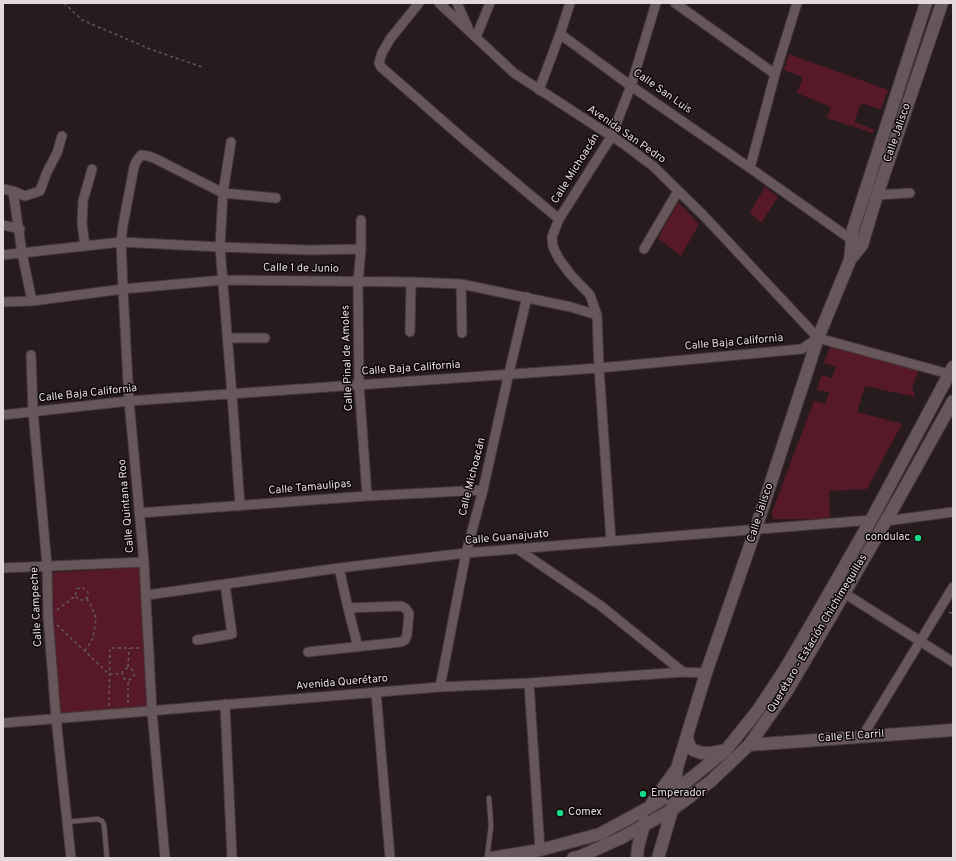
<!DOCTYPE html>
<html>
<head>
<meta charset="utf-8">
<style>
  body { margin:0 }
  #map { position:relative; width:956px; height:861px; overflow:hidden; background:#281b1d; font-family:Overpass,sans-serif }
  canvas { display:block }
  .frame { position:absolute; inset:0; border:4px solid #e3d9db; pointer-events:none }
</style>
</head>
<body>
<div id="map">
<canvas width="956" height="861"></canvas>
<div class="frame"></div>
</div>
<script>
const context = document.querySelector('canvas').getContext('2d');
context.lineJoin = 'round';
function paint(path, color) { context.fillStyle = color; context.fill(path, 'evenodd'); }
const toPath = rows => new Path2D(rows.map(r => 'M' + r).join(''));
function strokePath(path, color, width, dash) { context.strokeStyle = color; context.lineWidth = width; context.lineCap = dash ? 'butt' : 'round'; context.setLineDash(dash || []); context.stroke(path); }
function drawText(font, color, halo, rows, align = 'center') {
  context.font = font + ' Overpass,sans-serif'; context.lineWidth = 3; context.setLineDash([]); context.textBaseline = 'middle'; context.strokeStyle = halo; context.fillStyle = color; for (const [text, x, y, turn = 0] of rows) {
    context.save(); context.translate(x, y); context.rotate((+turn || 0) * Math.PI / 180); context.textAlign = isNaN(turn) ? turn : align; if (halo) context.strokeText(text, 0, 0); context.fillText(text, 0, 0); context.restore();
  }
}
const green = toPath([
  [789,54,888,90,881,109,861,103,854,122,875,130,873,133,827,118,831,107,797,93,803,77,784,70],
  [765,187,778,197,761,223,750,212],
  [678,202,699,224,681,256,658,238],
  [831,344,918,371,912,388,916,397,865,386,857,412,902,424,867,489,829,491,830,519,773,519,772,512,814,401,826,404,829,392,817,390,821,375,832,378,836,366,824,363],
  [142,567,151,709,57,717,47,573]
]);
const path = toPath([
  [64,3,82,20,150,49,202,67],
  [57,610,75,596,77,589,82,587,88,592,88,597,84,600,79,600,75,596],
  [949,612,953,614],
  [57,625,109,674,122,674],
  [85,651,93,638,96,619,92,607,87,599],
  [128,667,129,648],
  '122 674a6 6 0 1 1 12 0a6 6 0 1 1-12 0Z',
  [128,703,128,680],
  [109,706,110,648,140,648]
]);
const lane = toPath([
  [67,822,98,819,102,821,104,825,107,858],
  [487,858,491,826,489,798]
]);
const street = toPath([
  [419,3,390,39,382,53,379,63,381,67,467,142,559,219],
  [439,3,514,73,625,145,653,166,703,215,818,338],
  [457,3,468,28],
  [675,3,775,74],
  [560,34,631,86,750,168,855,242],
  [476,37,490,3],
  [539,90,560,34,570,3],
  [231,142,223,193,220,247,232,395,240,506],
  [750,168,775,74,797,3],
  [3,189,13,191,25,196,40,191,47,172,57,153,62,136],
  [13,191,22,253,32,301],
  [877,195,910,193],
  [361,220,361,249,358,282,359,384,367,496],
  [3,225,20,229],
  [85,246,82,224,83,201,92,169],
  [644,249,678,191],
  [3,255,121,242,220,247,310,250,361,249],
  [461,284,462,333],
  [3,302,32,301,123,289,223,280,411,282,461,284,571,307,597,315],
  [410,332,411,282],
  [228,338,265,338],
  [818,338,949,374],
  [31,355,33,412,47,565,48,616,50,642,56,718,71,858],
  [3,415,129,401,599,368,791,350,802,349,818,338],
  [139,513,367,496,483,490],
  [886,521,953,512],
  [611,541,599,368,597,315,590,295,571,275,559,259,553,247,552,237,559,219,611,137,631,86,656,3],
  [519,550,601,606,683,672,706,673],
  [3,568,144,562],
  [339,568,348,608,358,647],
  [844,593,953,662],
  [147,595,339,568,466,553,871,520],
  [197,640,232,634,225,584],
  [308,652,401,642,405,640,407,635,409,613,405,608,401,606,348,608],
  [529,683,540,850],
  [440,687,466,553,483,490,509,373,527,297],
  [376,692,390,858],
  [225,704,232,858],
  [3,723,440,687,529,683,683,672],
  [862,737,953,587],
  [165,858,152,711,144,562,129,401,123,289,121,242,123,225,134,167,136,162,141,155,148,156,156,159,223,193,276,198]
]);
const secondary = toPath([
  [850,260,853,229,926,3],
  [687,737,689,745,693,750,702,753,711,753,725,750],
  [749,745,953,730],
  [652,803,675,771],
  [491,858,540,850,600,834,648,808,674,792,726,750,758,710,785,669,812,623,871,520,953,367],
  [573,858,581,856,621,838,672,810,711,781,749,745,787,691,830,618,899,498,953,401],
  [637,858,638,847,645,821],
  [658,858,672,810,677,768,706,673,755,531,818,338,850,260,862,245,877,195,942,3]
]);
const markers = [
  [918,538,4,"#17d989"],
  [643,794,4,"#17d989"],
  [560,813,4,"#17d989"]
];
const streetNames = [
  ["Calle San Luis",662,92,35],
  ["Calle Jalisco",898,133,-71],
  ["Avenida San Pedro",626,135,35],
  ["Calle Michoacán",576,169,-58],
  ["Calle 1 de Junio",301,269,1],
  ["Calle Baja California",734,343,-5],
  ["Calle Pinal de Amoles",348,358,-92],
  ["Calle Baja California",411,369,-4],
  ["Calle Baja California",88,394,-6],
  ["Calle Michoacán",473,477,-76],
  ["Calle Tamaulipas",310,488,-5],
  ["Calle Quintana Roo",127,506,-95],
  ["Calle Jalisco",761,513,-72],
  ["Calle Guanajuato",507,538,-5],
  ["Calle Campeche",37,607,-93],
  ["Querétaro - Estación Chichimequillas",818,634,-59],
  ["Avenida Querétaro",342,683,-5],
  ["Calle El Carril",851,737,-4]
];
const poiNames = [
  ["condulac",910,538,"right"],
  ["Emperador",651,794],
  ["Comex",568,813]
];
paint(green, '#57192a');
strokePath(lane, '#43393b', 6);
strokePath(street, '#43393b', 11);
strokePath(secondary, '#43393b', 14);
strokePath(path, '#64585a', 1.5, [3, 3]);
strokePath(lane, '#67575a', 4.5);
strokePath(street, '#67575a', 9);
strokePath(secondary, '#67575a', 12);
for (const [x, y, r, color] of markers) { const dot = new Path2D(); dot.arc(x, y, r, 0, 2 * Math.PI); context.fillStyle = color; context.fill(dot); strokePath(dot, '#0d0708', 1.5); }
drawText('11px', '#e3d9db', '#0d0708', streetNames);
drawText('11px', '#e3d9db', '#0d0708', poiNames, 'left');
</script>
</body>
</html>
